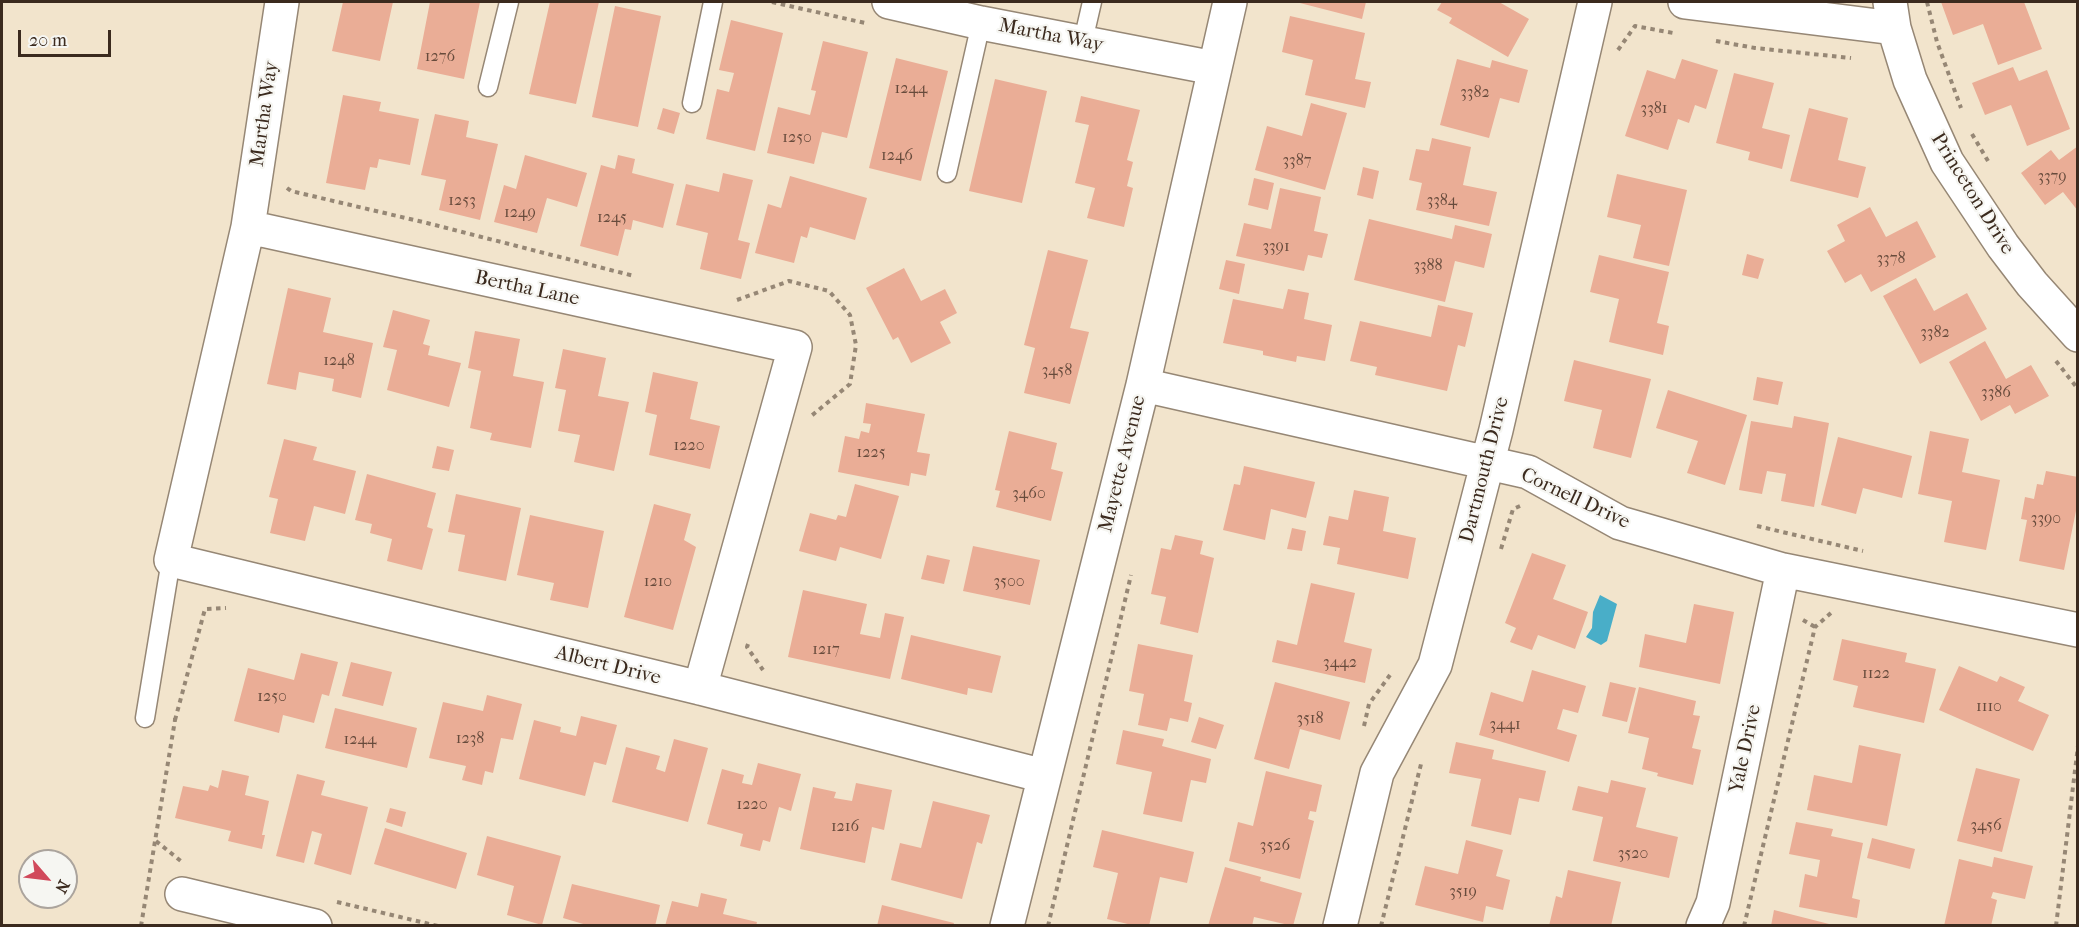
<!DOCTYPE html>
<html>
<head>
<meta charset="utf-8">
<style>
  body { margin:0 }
  #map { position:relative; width:2079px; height:927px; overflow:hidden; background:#f2e4cc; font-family:"IM FELL French Canon",serif }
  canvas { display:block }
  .frame { position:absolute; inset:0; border:3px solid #3b2a1e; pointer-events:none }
  .north { position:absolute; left:18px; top:849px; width:60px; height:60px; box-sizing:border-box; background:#f6f6f2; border:2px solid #aba49d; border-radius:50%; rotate:118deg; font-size:16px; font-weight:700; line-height:24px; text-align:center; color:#3b2a1e }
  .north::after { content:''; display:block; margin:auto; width:21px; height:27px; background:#d1495b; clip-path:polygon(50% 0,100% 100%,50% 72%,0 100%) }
  .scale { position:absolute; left:18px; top:30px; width:93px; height:27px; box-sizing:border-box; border:3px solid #3b2a1e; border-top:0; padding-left:8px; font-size:18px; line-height:21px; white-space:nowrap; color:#3b2a1e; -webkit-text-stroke:4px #f6f6f2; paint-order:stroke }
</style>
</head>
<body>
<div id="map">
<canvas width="2079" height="927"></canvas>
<div class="frame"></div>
<div class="north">N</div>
<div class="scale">20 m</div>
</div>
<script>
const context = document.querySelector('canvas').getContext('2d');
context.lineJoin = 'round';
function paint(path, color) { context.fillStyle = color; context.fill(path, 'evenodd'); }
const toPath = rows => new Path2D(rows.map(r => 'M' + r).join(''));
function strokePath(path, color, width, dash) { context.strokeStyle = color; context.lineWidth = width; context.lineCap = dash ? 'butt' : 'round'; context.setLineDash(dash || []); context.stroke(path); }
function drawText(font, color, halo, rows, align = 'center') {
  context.font = font + ' "IM FELL French Canon",serif'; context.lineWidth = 4.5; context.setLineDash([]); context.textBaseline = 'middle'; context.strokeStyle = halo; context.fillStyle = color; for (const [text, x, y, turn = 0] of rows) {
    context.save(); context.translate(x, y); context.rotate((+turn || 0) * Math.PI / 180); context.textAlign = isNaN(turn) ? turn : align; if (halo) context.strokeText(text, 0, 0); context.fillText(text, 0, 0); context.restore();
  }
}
const water = toPath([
  [1600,595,1617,604,1607,641,1601,645,1586,637,1592,628,1593,612]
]);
const building = toPath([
  [343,2,393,2,380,61,332,51],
  [430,2,480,2,464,79,417,69],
  [550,2,599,2,576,104,529,94],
  [1296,2,1366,2,1362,19],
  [1442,2,1499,2,1529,19,1508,57,1449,23,1452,18,1437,10],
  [1941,2,2024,2,2042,49,1998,65,1983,24,1953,35],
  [615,6,661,16,638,127,592,117],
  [1290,16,1365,33,1355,79,1371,82,1365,108,1305,95,1313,60,1282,52],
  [731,20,783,33,755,151,706,139,717,89,729,92,734,73,719,70],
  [823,41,868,52,847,138,822,132,814,164,767,153,778,107,810,115,816,91,811,90],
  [896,58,948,71,921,181,869,168],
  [1457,59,1490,68,1492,60,1528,70,1519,103,1500,98,1489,138,1440,125],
  [1682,59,1718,70,1706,109,1695,105,1689,123,1678,119,1668,150,1625,136,1647,70,1675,79],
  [2013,67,2019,81,2047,70,2070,129,2027,146,2011,105,1985,115,1972,83],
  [1734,73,1774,83,1762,128,1790,135,1782,169,1748,160,1750,152,1716,143],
  [995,79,1047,91,1022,203,969,191],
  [343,95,381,102,379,111,419,119,410,165,379,159,377,168,370,167,365,190,326,183],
  [1081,96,1140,110,1127,160,1133,162,1127,186,1133,188,1124,227,1087,218,1095,188,1075,183,1089,125,1075,122],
  [1311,103,1347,113,1325,190,1255,170,1267,126,1302,136],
  [663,108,680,113,674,134,657,129],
  [1809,108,1848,118,1838,160,1866,167,1858,198,1790,181],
  [435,114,469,121,466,137,498,144,480,220,439,210,446,180,421,175],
  [1432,138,1471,147,1463,185,1497,192,1489,226,1416,210,1422,183,1409,180,1416,149,1429,151],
  [2078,146,2078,211,2063,192,2045,205,2021,173,2051,150,2059,160],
  [525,155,587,173,577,207,547,198,537,233,494,222,504,185,516,189],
  [618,155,635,159,632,173,674,184,663,228,633,220,631,230,625,229,618,256,580,246,601,165,615,169],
  [1363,167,1379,171,1373,199,1357,195],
  [723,173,753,180,738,240,750,243,741,279,700,269,708,233,676,225,686,184,719,192],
  [1617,174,1687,190,1669,266,1633,258,1641,225,1607,217],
  [790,176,867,198,855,240,810,227,807,238,801,236,794,263,755,253,768,204,781,208],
  [1254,178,1274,183,1268,210,1248,205],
  [1280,188,1321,197,1314,231,1328,234,1322,258,1308,255,1304,271,1236,256,1244,223,1271,229],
  [1870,207,1886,237,1917,221,1936,257,1871,292,1861,274,1845,283,1827,251,1845,241,1837,225],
  [1369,219,1452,239,1455,225,1492,234,1484,268,1455,261,1445,302,1354,280],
  [1048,250,1088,260,1070,328,1089,332,1070,404,1024,393,1035,348,1024,345],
  [1747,254,1764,259,1758,279,1742,275],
  [1599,255,1669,272,1657,323,1669,326,1663,355,1609,342,1619,299,1590,292],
  [1226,260,1245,264,1239,294,1219,289],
  [904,268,921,301,945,289,957,313,940,322,951,343,911,363,898,337,893,340,866,288],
  [1916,278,1934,311,1967,293,1987,329,1920,364,1883,296],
  [288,288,331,298,323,332,373,343,361,398,332,391,334,379,299,372,296,390,267,384],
  [1288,289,1309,293,1304,319,1332,325,1325,361,1297,356,1296,362,1263,355,1263,351,1223,343,1233,299,1283,309],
  [1438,305,1473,313,1465,347,1458,345,1447,391,1375,375,1377,367,1350,361,1360,321,1431,337],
  [393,310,430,320,423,344,430,346,428,355,461,363,449,407,387,390,397,350,383,347],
  [475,331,520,339,513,376,544,382,531,448,490,440,492,433,470,428,481,371,468,368],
  [1985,341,2006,379,2031,365,2049,396,2015,414,2010,405,1981,421,1949,362],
  [563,349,606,358,598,396,629,402,614,471,574,462,580,435,558,431,566,390,555,388],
  [1574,360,1651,379,1631,458,1593,448,1602,410,1564,401],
  [653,372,698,382,690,419,720,426,710,469,649,455,657,415,645,412],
  [1757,377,1783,382,1778,405,1753,400],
  [1668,390,1747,415,1725,485,1687,473,1698,441,1656,428],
  [866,403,925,414,917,452,930,454,926,476,911,473,909,486,838,472,845,436,859,439,861,431,869,433,871,424,863,423],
  [1794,416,1829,423,1814,507,1781,501,1786,474,1767,471,1762,494,1739,490,1751,421,1792,428],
  [1009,431,1057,443,1051,469,1063,472,1051,521,996,507,1000,491,995,490],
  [1930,431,1969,439,1962,472,2000,480,1986,550,1944,542,1952,501,1918,494],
  [1838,437,1912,456,1902,498,1863,488,1856,514,1821,505],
  [284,439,317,447,313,460,356,471,345,514,314,506,305,541,270,533,278,499,269,497],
  [437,446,454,450,449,471,432,468],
  [1244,466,1315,482,1306,518,1271,509,1265,540,1223,530,1234,484,1240,485],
  [2046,471,2078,477,2078,501,2064,570,2019,561,2027,520,2021,519,2025,497,2034,499,2037,484,2043,485],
  [367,474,436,493,427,527,433,529,422,570,387,561,392,539,370,533,372,524,355,520],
  [855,484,899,496,881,559,840,547,836,561,799,551,810,513,836,520,838,515,846,517],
  [1354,490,1389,497,1383,531,1416,538,1408,579,1337,564,1340,548,1323,545,1329,516,1348,520],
  [456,494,521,508,506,581,458,571,465,535,448,532],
  [654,504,691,514,684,540,696,547,673,630,624,617],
  [530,515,604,531,588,608,550,600,554,583,517,575],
  [1292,528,1306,531,1302,551,1287,549],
  [1175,535,1203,541,1200,554,1214,558,1198,633,1160,624,1166,597,1151,594,1161,548,1171,550],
  [973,546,1040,560,1030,605,963,591],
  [1532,553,1566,565,1553,599,1588,612,1575,649,1538,635,1532,650,1510,642,1516,628,1505,623],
  [927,555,950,560,944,584,921,579],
  [1311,583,1355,593,1344,642,1372,649,1365,683,1272,662,1277,640,1297,645],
  [803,590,867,604,860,634,880,638,885,613,904,617,890,679,788,657],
  [1694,604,1734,612,1720,684,1639,667,1645,634,1686,643],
  [911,635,1001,656,992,693,968,688,967,695,901,679],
  [1842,639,1907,653,1905,662,1936,669,1924,723,1853,707,1858,686,1833,680],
  [1138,644,1193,655,1184,701,1192,703,1188,722,1170,718,1167,731,1138,725,1144,694,1129,691],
  [301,653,338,662,329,696,322,694,314,723,283,715,279,733,234,721,248,668,294,680],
  [351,662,392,672,383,706,342,696],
  [1959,666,1997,682,2000,676,2025,687,2018,701,2049,715,2033,751,1939,710],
  [1532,670,1586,686,1578,713,1563,709,1557,729,1577,735,1569,762,1479,735,1491,692,1523,702],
  [1275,682,1350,702,1340,740,1300,729,1289,769,1254,759],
  [1610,682,1636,688,1627,722,1602,716],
  [1639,687,1696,701,1693,715,1700,716,1692,748,1701,750,1693,785,1657,776,1658,773,1642,769,1649,738,1628,733],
  [487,695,522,704,513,740,501,738,493,773,485,771,482,785,462,780,466,766,429,758,443,702,483,711],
  [335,708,417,728,407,768,325,748],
  [581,716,617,725,606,765,594,762,585,796,519,779,534,720,561,727,560,732,576,736],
  [1199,717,1224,725,1216,749,1191,742],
  [1123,730,1164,739,1162,746,1211,759,1206,783,1191,780,1182,822,1143,814,1152,772,1116,764],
  [674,739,708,748,688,822,612,802,626,747,660,756,656,769,665,772],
  [1456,742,1494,750,1492,759,1546,771,1539,802,1519,798,1511,835,1471,826,1481,779,1449,773],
  [1859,745,1901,754,1887,826,1807,810,1814,775,1852,783],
  [758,763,801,774,791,811,779,807,770,842,763,840,760,851,740,846,743,834,707,824,722,769,744,775,742,783,752,785],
  [1976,768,2020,779,2002,852,1957,841],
  [222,770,249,776,245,795,269,801,262,835,265,835,262,849,228,841,231,831,175,818,183,786,208,791,210,785,218,788],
  [1266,771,1322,785,1316,812,1310,811,1308,819,1314,821,1300,879,1229,861,1238,822,1253,826],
  [297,774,325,781,321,795,368,807,351,875,314,864,322,834,312,831,304,863,276,856],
  [1611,780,1646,788,1636,827,1678,837,1669,878,1593,861,1603,817,1572,810,1578,786,1608,793],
  [856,783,892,790,884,830,872,827,865,863,800,849,813,787,836,792,834,798,852,801],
  [933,801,990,815,982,844,977,842,962,899,891,880,900,843,921,848],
  [390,808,406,812,402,827,386,822],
  [1796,822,1833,829,1831,836,1863,843,1852,898,1860,900,1857,918,1799,907,1805,874,1817,877,1820,860,1789,854],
  [385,828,467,853,456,889,374,864],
  [1102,830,1194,852,1187,883,1160,877,1149,926,1136,926,1107,919,1118,873,1093,867],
  [487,836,561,856,542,925,507,915,514,886,477,875],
  [1872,838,1915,849,1910,869,1867,858],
  [1466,840,1503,850,1496,876,1510,880,1503,910,1486,906,1483,922,1415,905,1425,866,1458,874],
  [1994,857,2033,866,2025,899,1993,892,1991,898,1997,900,1991,926,1944,926,1959,859,1992,867],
  [1225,867,1261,877,1260,881,1302,893,1293,926,1254,917,1252,926,1208,926],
  [1568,870,1621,882,1611,926,1549,926,1556,896,1562,898],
  [572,884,660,905,655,926,590,926,563,918],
  [701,893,727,899,723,914,757,922,756,926,665,926,672,901,698,907],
  [882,905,954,923,953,926,877,926],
  [1774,910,1833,925,1832,926,1771,926]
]);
const path = toPath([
  [772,2,865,23],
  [1927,2,1937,42,1961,108],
  [1716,41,1755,48,1851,58],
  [1618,50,1635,26,1673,33],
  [1972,134,1988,161],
  [287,188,291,191,427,223,634,276],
  [737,300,789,281,829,291,850,315,856,345,850,384,810,417],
  [2056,361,2078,389],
  [1757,526,1863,551],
  [1501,549,1513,509,1520,506],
  [1803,620,1815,627],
  [748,644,747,647,763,670],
  [175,720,205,609,226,608],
  [1364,726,1369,704,1390,675],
  [156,841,182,862],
  [337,902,438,926],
  [141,926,175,720,173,720],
  [1048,926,1131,575],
  [1381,926,1422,760],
  [1744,926,1815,627,1832,612],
  [2056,926,2078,746]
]);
const lane = toPath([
  [1083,41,1092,2],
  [488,87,509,2],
  [692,103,713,2],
  [947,173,981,23],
  [145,718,171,560]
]);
const street = toPath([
  [282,2,248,227,171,560,700,688,1044,776],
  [889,2,981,23,1214,68],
  [1685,2,1894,28],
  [1890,2,1894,28,1910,80,1947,162,2003,246,2032,284,2078,335],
  [248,227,795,347,700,688],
  [1143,385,1528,472,1620,523,1783,570,2078,630],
  [182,894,315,926],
  [1007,926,1143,385,1230,2],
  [1340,926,1377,773,1435,665,1496,430,1595,2],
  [1703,926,1713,903,1783,570]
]);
const numberNames = [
  ["1276",440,57],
  ["1244",911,89],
  ["3382",1475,93],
  ["3381",1654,109],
  ["1250",797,138],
  ["1246",897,156],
  ["3387",1297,161],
  ["3379",2052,177],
  ["1253",462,201],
  ["3384",1442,201],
  ["1249",520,213],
  ["1245",612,218],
  ["3391",1276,247],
  ["3378",1891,259],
  ["3388",1428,266],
  ["3382",1935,333],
  ["1248",339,361],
  ["3458",1057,371],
  ["3386",1996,393],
  ["1220",689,446],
  ["1225",871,453],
  ["3460",1029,494],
  ["3390",2046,519],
  ["1210",658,582],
  ["3500",1009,582],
  ["1217",826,650],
  ["3442",1340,663],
  ["1122",1876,674],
  ["1250",272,697],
  ["1110",1989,707],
  ["3518",1310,719],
  ["3441",1505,725],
  ["1238",470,739],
  ["1244",360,740],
  ["1220",752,805],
  ["3456",1986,826],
  ["1216",845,827],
  ["3526",1275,846],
  ["3520",1633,854],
  ["3519",1463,892]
];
const streetNames = [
  ["Martha Way",1051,36,11],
  ["Martha Way",265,114,-82],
  ["Princeton Drive",1972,194,58],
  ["Bertha Lane",527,289,12],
  ["Mayette Avenue",1123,464,-76],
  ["Dartmouth Drive",1485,470,-76],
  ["Cornell Drive",1575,499,25],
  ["Albert Drive",608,666,14],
  ["Yale Drive",1746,749,-78]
];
paint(water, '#49aec8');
paint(building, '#eaad96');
strokePath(lane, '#968775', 21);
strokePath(street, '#968775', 36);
strokePath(path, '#968775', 4, [4.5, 4.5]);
strokePath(lane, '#fff', 18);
strokePath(street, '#fff', 33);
drawText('16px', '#674b3c', null, numberNames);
drawText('20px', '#3b2a1e', '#f6f6f2', streetNames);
</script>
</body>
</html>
